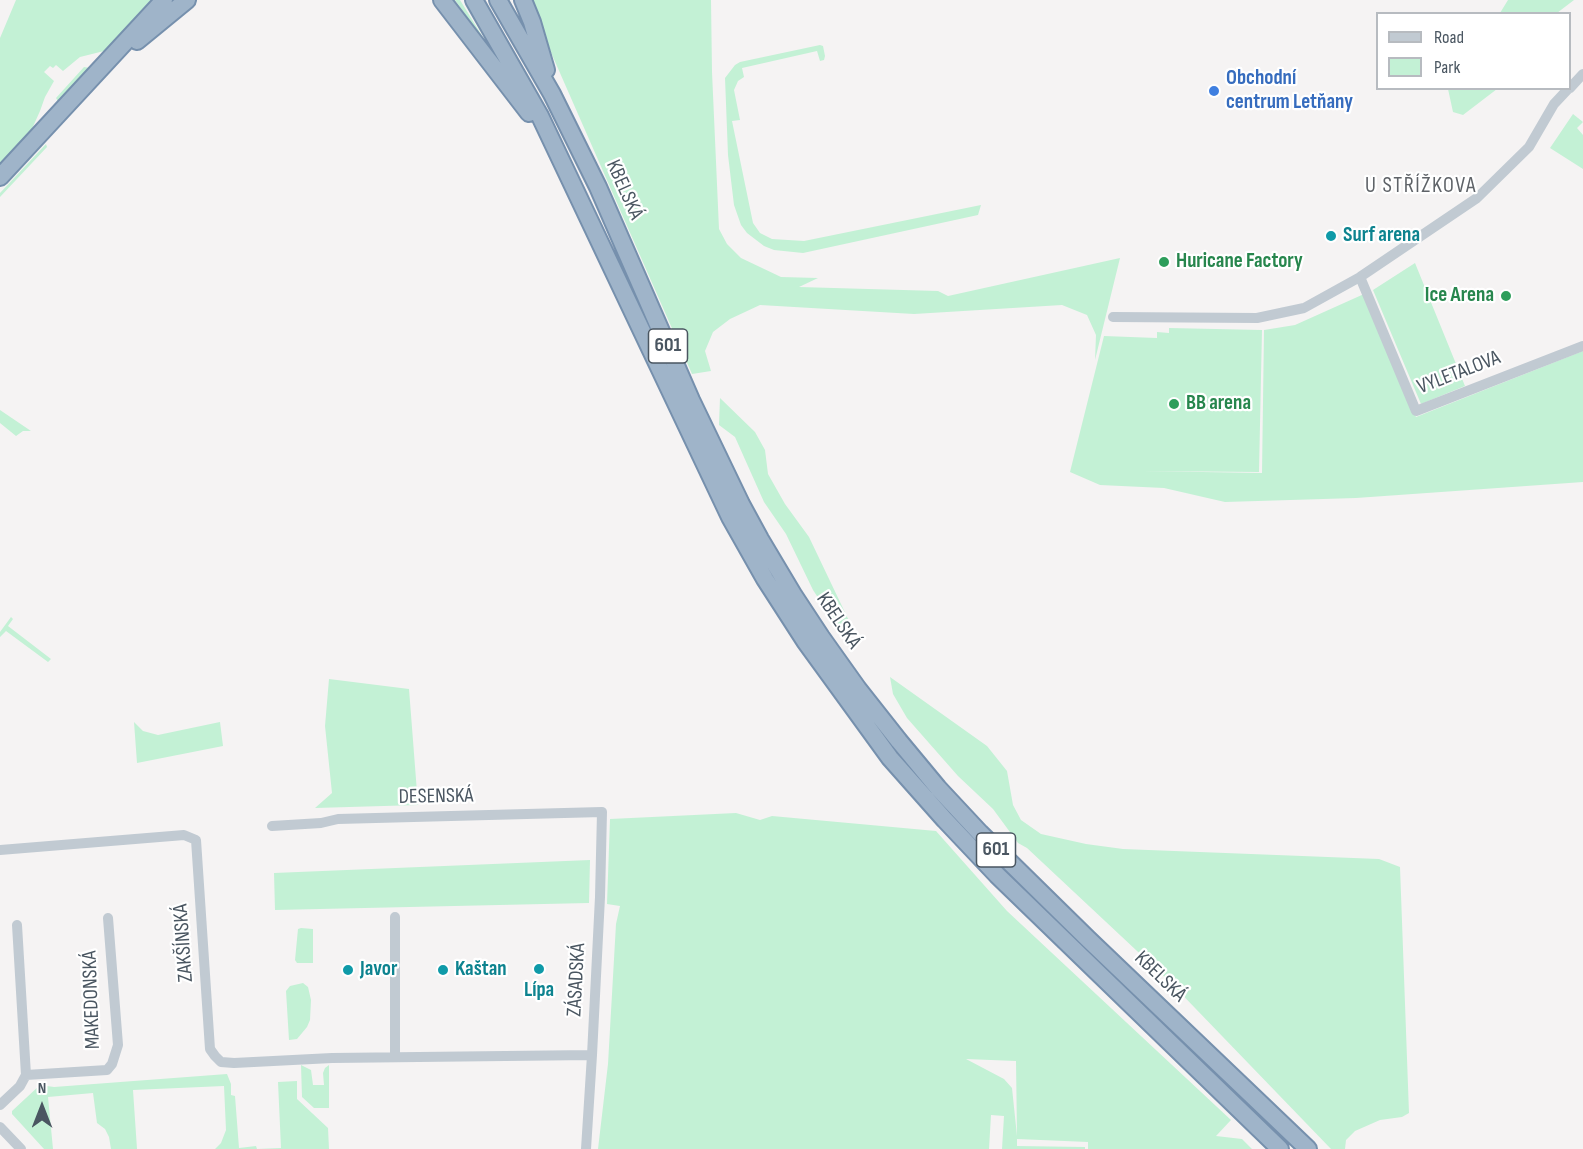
<!DOCTYPE html>
<html>
<head>
<meta charset="utf-8">
<style>
  body { margin:0 }
  #map { position:relative; width:1583px; height:1149px; overflow:hidden; background:#f5f3f3; font-family:"Sofia Sans Condensed",sans-serif }
  canvas { display:block }
  .legend { position:absolute; left:1376px; top:12px; width:195px; height:78px; box-sizing:border-box; background:#fff; border:2px solid #b7bbc0; margin:0; padding:8px 10px; list-style:none; font-size:18px; color:#4a5661 }
  .legend li { display:flex; align-items:center; gap:12px; height:30px }
  .legend b { width:30px; border:2px solid #b7bbc0 }
  .north { position:absolute; left:12px; top:1077px; width:60px; height:60px; -webkit-text-stroke:4px #fff; paint-order:stroke; rotate:0deg; font-size:16px; font-weight:700; line-height:24px; text-align:center; color:#4a5661 }
  .north::after { content:''; display:block; margin:auto; width:21px; height:27px; background:#4a5661; clip-path:polygon(50% 0,100% 100%,50% 72%,0 100%) }
</style>
</head>
<body>
<div id="map">
<canvas width="1583" height="1149"></canvas>
<ul class="legend">
<li><b style="height:8px;background:#c1cad2"></b>Road</li>
<li><b style="height:16px;background:#c3f1d5"></b>Park</li>
</ul>
<div class="north">N</div>
</div>
<script>
const context = document.querySelector('canvas').getContext('2d');
context.lineJoin = 'round';
function paint(path, color) { context.fillStyle = color; context.fill(path, 'evenodd'); }
const toPath = rows => new Path2D(rows.map(r => 'M' + r).join(''));
function strokePath(path, color, width, dash) { context.strokeStyle = color; context.lineWidth = width; context.lineCap = dash ? 'butt' : 'round'; context.setLineDash(dash || []); context.stroke(path); }
function drawText(font, color, halo, rows, align = 'center') {
  context.font = font + ' "Sofia Sans Condensed",sans-serif'; context.lineWidth = 4.5; context.setLineDash([]); context.textBaseline = 'middle'; context.strokeStyle = halo; context.fillStyle = color; for (const [text, x, y, turn = 0] of rows) {
    context.save(); context.translate(x, y); context.rotate((+turn || 0) * Math.PI / 180); context.textAlign = isNaN(turn) ? turn : align; if (halo) context.strokeText(text, 0, 0); context.fillText(text, 0, 0); context.restore();
  }
}
const green = toPath([
  [16,0,154,0,108,50,80,57,63,71,56,65,53,68,50,66,44,72,54,81,45,97,40,111,31,131,0,166,0,38],
  [455,0,460,0,497,60],
  [528,0,711,0,712,72,719,229,727,244,741,258,781,277,818,278,799,287,938,291,948,296,1120,258,1095,360,1096,335,1087,315,1062,305,914,314,760,305,730,319,713,332,705,351,711,371,692,374],
  [1508,0,1574,0,1557,13,1500,13],
  [820,45,823,46,825,56,824,60,820,61,817,51,742,68,744,77,738,81,734,90,740,120,732,121,753,223,760,233,772,239,804,241,981,205,978,215,803,253,774,250,764,246,747,233,741,225,734,205,728,155,725,78,735,65,740,62],
  [84,67,90,68,59,103,56,98],
  [1448,89,1448,88,1497,89,1463,115,1453,112],
  [1573,114,1583,122,1577,128,1583,135,1583,169,1550,148],
  [46,144,47,147,0,197,0,193],
  [1415,263,1465,386,1421,404,1373,290],
  [1364,294,1416,417,1583,351,1583,482,1356,498,1225,502,1164,488,1100,485,1070,472,1104,336,1157,338,1157,332,1169,333,1169,328,1262,330,1259,472,1142,471,1262,473,1264,330,1295,325],
  [720,398,755,432,765,450,768,474,785,504,809,537,851,625,838,628,813,590,786,534,764,502,735,437,719,425],
  [0,410,31,431,23,431,16,436,0,423],
  [11,617,13,619,8,626,51,659,48,662,6,631,0,637,0,632],
  [890,677,987,746,1007,771,1013,805,1021,820,1041,834,1086,844,1123,849,1379,859,1400,867,1409,1113,1402,1117,1380,1120,1355,1131,1346,1140,1345,1149,1331,1149,1168,980,1027,848,1018,843,993,809,958,776,907,718,893,694],
  [329,679,409,689,418,805,315,808,332,793,325,726],
  [134,722,143,731,158,735,220,722,223,746,137,763],
  [736,813,760,820,772,816,936,831,1007,911,1231,1120,1216,1136,1242,1139,1252,1149,1088,1149,1088,1142,1017,1139,1017,1146,1085,1147,1085,1149,1002,1149,1004,1116,991,1115,989,1149,598,1149,608,1064,616,924,620,906,607,904,610,819],
  [966,1059,1016,1061,1017,1136,1012,1088,1004,1079],
  [590,860,589,903,275,910,274,873],
  [301,928,313,929,313,963,297,963,295,960,298,929],
  [303,983,308,987,311,1000,310,1020,307,1027,297,1039,289,1040,286,991,290,986],
  [301,1065,311,1070,313,1085,324,1085,323,1073,325,1068,329,1065,329,1108,314,1108,302,1097],
  [227,1074,231,1084,231,1095,235,1096,239,1148,256,1146,257,1149,281,1148,278,1082,297,1081,297,1099,328,1128,329,1149,215,1149,221,1143,226,1130,224,1086,133,1090,137,1149,111,1149,109,1137,105,1129,97,1123,93,1093,48,1097,53,1149,44,1149,12,1114,12,1111,40,1085,54,1087]
]);
const minor = toPath([
  [1570,88,1583,74],
  [1360,277,1416,411,1583,346],
  [1113,317,1257,318,1304,308,1360,277,1477,198,1529,147,1554,104,1569,88],
  [272,826,321,823,338,819,602,812,600,897,592,1055,586,1149],
  [0,850,184,835,196,840,210,1049,215,1056,221,1062,234,1063,332,1058,592,1055],
  [395,917,395,1057],
  [17,925,26,1075],
  [0,1105,20,1086,26,1075,107,1070,112,1064,118,1045,108,918],
  [0,1127,21,1149]
]);
const trunk = toPath([
  [442,0,529,113],
  [474,0,540,116,730,517,765,579,805,641,890,758,945,820,997,875,1280,1149],
  [498,0,552,94,598,187,691,400,741,504,760,539,794,596,821,637,858,689,899,741,938,788,980,833,1088,939,1308,1149],
  [523,0,532,22,546,70],
  [137,41,187,0],
  [0,177,164,0]
]);
const markers = [
  [1214,91,6,"#3f7fe0"],
  [1331,236,6,"#0f9aa8"],
  [1164,262,6,"#2e9e5b"],
  [1506,296,6,"#2e9e5b"],
  [1174,404,6,"#2e9e5b"],
  [539,969,6,"#0f9aa8"],
  [348,970,6,"#0f9aa8"],
  [443,970,6,"#0f9aa8"]
];
const shields = [
  [668,346,39],
  [996,850,39]
];
const shieldNames = [
  ["601",668,346],
  ["601",996,850]
];
const shopNames = [
  ["Obchodní",1226,79],
  ["centrum Letňany",1226,103]
];
const streetNames = [
  ["KBELSKÁ",624,190,66],
  ["VYLETALOVA",1459,373,-21],
  ["KBELSKÁ",838,621,56],
  ["DESENSKÁ",436,797,-1],
  ["ZAKŠÍNSKÁ",184,943,-94],
  ["KBELSKÁ",1160,977,44],
  ["ZÁSADSKÁ",577,980,-87],
  ["MAKEDONSKÁ",92,1000,-92]
];
const cultureNames = [
  ["Surf arena",1343,236],
  ["Javor",360,970],
  ["Kaštan",455,970],
  ["Lípa",539,991,"center"]
];
const leisureNames = [
  ["Huricane Factory",1176,262],
  ["Ice Arena",1494,296,"right"],
  ["BB arena",1186,404]
];
const neighbourhoodNames = [
  ["U STŘÍŽKOVA",1421,186]
];
paint(green, '#c3f1d5');
strokePath(trunk, '#7690ad', 20);
strokePath(minor, '#c1cad2', 10);
strokePath(trunk, '#9fb4c9', 16);
for (const [x, y, r, color] of markers) { const dot = new Path2D(); dot.arc(x, y, r, 0, 2 * Math.PI); context.fillStyle = color; context.fill(dot); strokePath(dot, '#fff', 2); }
for (const [x, y, w] of shields) { const box = new Path2D(); box.roundRect(x - w / 2, y - 17, w, 34, 4.5); context.fillStyle = '#fff'; context.fill(box); strokePath(box, '#4a5661', 1.5); }
drawText('bold 20px', '#4a5661', null, shieldNames);
drawText('bold 21px', '#366cbe', '#fff', shopNames, 'left');
drawText('21px', '#4a5661', '#fff', streetNames);
drawText('bold 21px', '#0d838f', '#fff', cultureNames, 'left');
drawText('bold 21px', '#27864d', '#fff', leisureNames, 'left');
context.letterSpacing = '1.5px';
drawText('22px', '#5f6368', '#fff', neighbourhoodNames);
context.letterSpacing = '0px';
</script>
</body>
</html>
